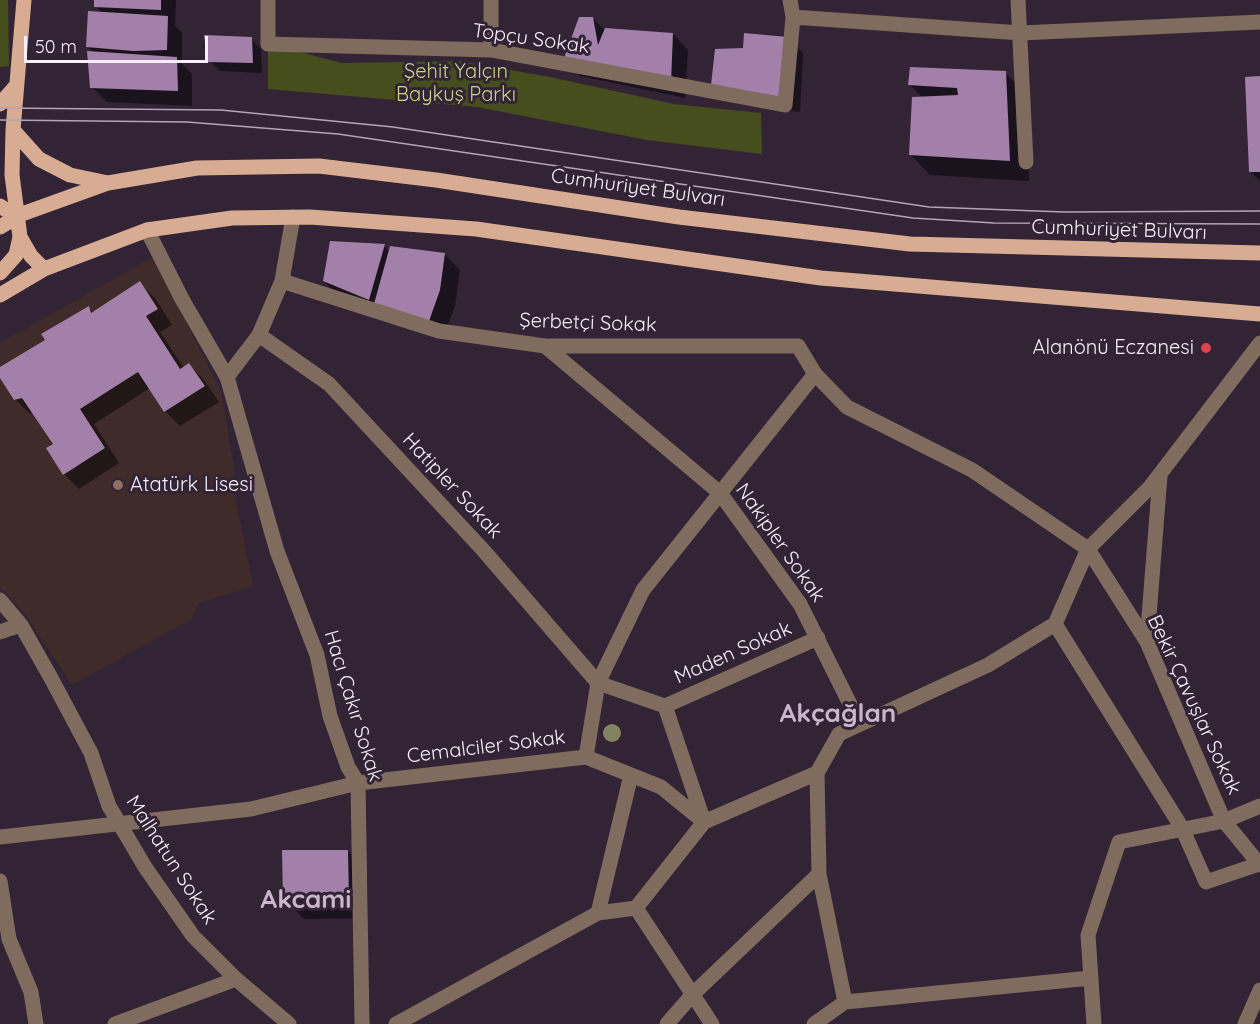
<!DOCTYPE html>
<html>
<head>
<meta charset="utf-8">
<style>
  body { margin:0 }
  #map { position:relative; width:1260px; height:1024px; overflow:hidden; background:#322335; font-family:Quicksand,sans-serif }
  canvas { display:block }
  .scale { position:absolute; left:24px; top:36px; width:184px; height:27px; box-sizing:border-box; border:3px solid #f8eefa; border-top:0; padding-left:8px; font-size:18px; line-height:21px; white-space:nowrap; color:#f8eefa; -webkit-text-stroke:4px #322335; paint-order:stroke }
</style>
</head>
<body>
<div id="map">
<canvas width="1260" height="1024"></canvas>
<div class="scale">50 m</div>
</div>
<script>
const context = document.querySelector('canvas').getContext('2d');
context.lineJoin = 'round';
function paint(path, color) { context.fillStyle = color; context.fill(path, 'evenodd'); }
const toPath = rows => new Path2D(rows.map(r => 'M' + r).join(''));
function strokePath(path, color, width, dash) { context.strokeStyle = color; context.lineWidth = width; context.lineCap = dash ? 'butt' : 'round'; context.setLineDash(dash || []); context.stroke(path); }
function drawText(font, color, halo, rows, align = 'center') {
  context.font = font + ' Quicksand,sans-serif'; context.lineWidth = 6; context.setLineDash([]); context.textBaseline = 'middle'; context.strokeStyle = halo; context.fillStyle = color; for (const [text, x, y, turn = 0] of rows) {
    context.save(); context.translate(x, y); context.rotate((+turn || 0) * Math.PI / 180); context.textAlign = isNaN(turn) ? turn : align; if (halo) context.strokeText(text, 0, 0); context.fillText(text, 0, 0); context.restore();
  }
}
const education = toPath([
  [153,257,221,391,234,468,236,501,253,586,199,603,192,619,72,685,24,613,0,587,0,343]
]);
const green = toPath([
  [0,0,8,0,9,66,0,67],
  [268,44,342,63,459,61,550,77,674,104,761,113,762,154,647,140,477,107,268,89]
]);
const shadow = toPath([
  [96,0,176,0,175,26,182,32,182,64,192,74,192,106,107,102,92,87,94,53,87,46,103,14,96,6],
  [592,18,606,31,673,34,688,50,685,98,580,76,565,61],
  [788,38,803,53,800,112,727,100,744,49],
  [251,39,261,49,262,73,220,71,210,61],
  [1005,73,1025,92,1029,181,930,175,911,155,923,98,910,85],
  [1260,78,1260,181,1250,171],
  [384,246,390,252,444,254,460,270,455,306,443,338,334,291,324,281],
  [139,283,155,298,172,325,160,332,184,368,189,365,204,380,219,402,180,426,165,411,150,388,94,424,119,463,79,489,64,474,55,445,34,413,30,414,15,399,0,375,0,368,47,341,88,307,94,313],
  [348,851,367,871,368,918,304,919,284,899]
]);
const building = toPath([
  [94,0,161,0,161,10,94,7],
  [88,11,168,16,167,50,133,51,86,47],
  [579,17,593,17,598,45,605,28,673,33,671,83,563,61],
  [744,33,788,37,786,98,711,85,715,49,743,48],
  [204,35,252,37,253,63,208,62],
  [87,51,177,57,178,91,90,88],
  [910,67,1006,71,1010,161,909,155,912,97,958,95,957,88,908,85],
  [1260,76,1260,172,1249,172,1245,77],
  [330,241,385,244,369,300,323,281],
  [390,246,445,253,440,290,428,324,374,304],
  [140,281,158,309,146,316,180,369,189,363,205,386,164,412,138,372,80,409,105,448,63,475,46,448,53,444,22,398,14,400,0,378,0,367,45,340,41,334,89,306,91,313],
  [282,850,348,850,349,899,283,900]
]);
const minor = toPath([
  [268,0,268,44,491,50,785,105,793,17,790,0],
  [1018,0,1026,162],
  [793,17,1021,33,1260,22],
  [491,50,491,0],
  [147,230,182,299,227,377,277,551,317,655,330,716,348,767,358,783,362,1024],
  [282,281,439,331,545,346,798,346,815,374,847,407,972,470,1088,549,1147,642,1224,821,1260,865],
  [259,335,329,384,484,551,598,683],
  [545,346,720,493,800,604,860,724],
  [227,377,259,335,282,281,293,217],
  [0,600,21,625,51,678,91,753,109,806,145,867,193,936,236,979,289,1024],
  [1055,624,1182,828,1206,882,1259,864],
  [0,632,21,625],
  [1147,642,1160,476],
  [598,683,665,706],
  [665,706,704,822,817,773],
  [665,706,818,638],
  [586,757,598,683,643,590,815,374],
  [0,837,251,809,358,783,586,757,661,787,704,822,636,908,598,913],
  [0,881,9,939,31,992,36,1024],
  [636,908,712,1024],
  [1091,978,845,1002,819,874,817,773,839,734,988,665,1055,624,1088,549,1150,487,1260,343],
  [115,1024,236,979],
  [396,1024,598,913,631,775],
  [667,1024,693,994,819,874],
  [814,1024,845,1002],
  [1094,1024,1088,935,1119,842,1224,821,1260,806],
  [1245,1024,1260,990]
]);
const major = toPath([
  [0,104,16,86],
  [13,130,39,159,70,175,108,183],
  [0,206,17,217],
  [0,227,22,214,108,183,197,168,319,166,436,180,679,217,910,244,1260,253],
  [20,237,31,256,44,269],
  [0,273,16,255,20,237,12,175,13,130,24,0],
  [0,295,44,269,147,230,232,218,310,217,476,229,821,278,1260,314]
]);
const tram = toPath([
  [0,108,221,110,393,127,929,207,1064,212,1260,211],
  [0,120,187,122,338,134,913,218,994,223,1260,224]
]);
const trees = [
  [612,733]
];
const markers = [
  [1206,348,6,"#e0444e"],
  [118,485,6,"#8d6e63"]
];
const streetNames = [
  ["Topçu Sokak",531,39,8],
  ["Cumhuriyet Bulvarı",638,188,8],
  ["Cumhuriyet Bulvarı",1119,230,2],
  ["Şerbetçi Sokak",588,323,2],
  ["Hatipler Sokak",452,486,47],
  ["Nakipler Sokak",780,543,55],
  ["Maden Sokak",733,653,-24],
  ["Bekir Çavuşlar Sokak",1194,705,65],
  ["Hacı Çakır Sokak",353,706,73],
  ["Cemalciler Sokak",486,747,-7],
  ["Malhatun Sokak",171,860,57]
];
const parkNames = [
  ["Şehit Yalçın",456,72],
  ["Baykuş Parkı",456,95]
];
const poiNames = [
  ["Alanönü Eczanesi",1194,348],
  ["Atatürk Lisesi",130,485,"left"]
];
const districtNames = [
  ["Akçağlan",838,714],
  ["Akcami",306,900]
];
paint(education, '#3f2b2a');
paint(green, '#464e1d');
paint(shadow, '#0007');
paint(building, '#a380aa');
strokePath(minor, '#806b5f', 15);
strokePath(major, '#d8ac93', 15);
strokePath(tram, '#b2a6b5', 1.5);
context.fillStyle = '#828461';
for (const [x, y] of trees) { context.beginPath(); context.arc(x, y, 9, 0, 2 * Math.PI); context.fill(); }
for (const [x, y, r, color] of markers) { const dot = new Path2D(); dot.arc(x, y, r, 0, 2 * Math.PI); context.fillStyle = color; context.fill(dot); strokePath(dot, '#322335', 2); }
drawText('20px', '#f8eefa', '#322335', streetNames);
drawText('20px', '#c4d385', '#322335', parkNames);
drawText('20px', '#f8eefa', '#322335', poiNames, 'right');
drawText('bold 26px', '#c9b6cd', '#322335', districtNames);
</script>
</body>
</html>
